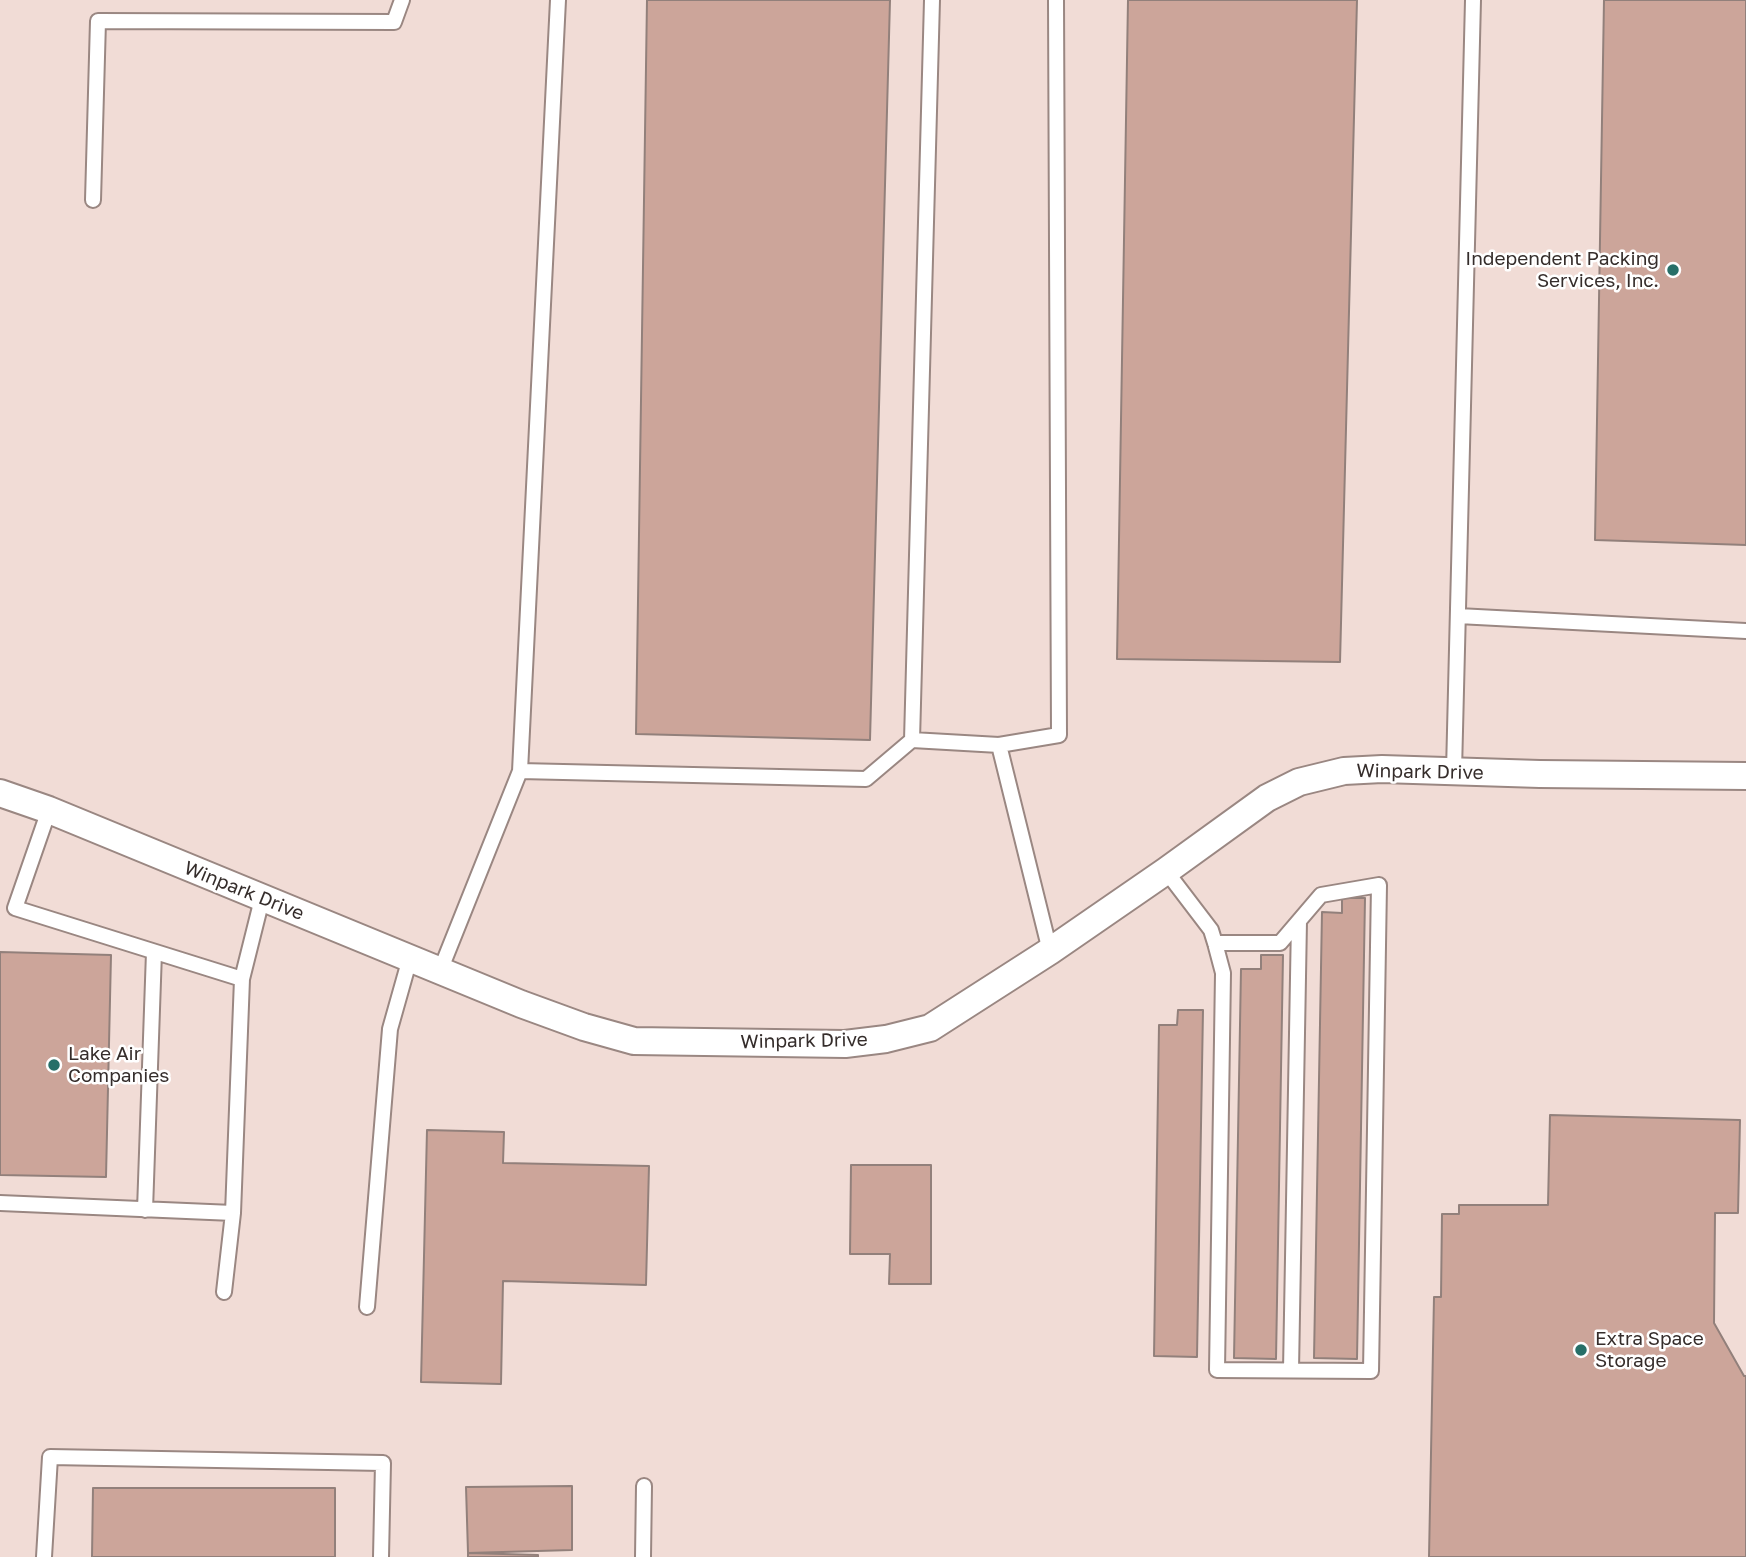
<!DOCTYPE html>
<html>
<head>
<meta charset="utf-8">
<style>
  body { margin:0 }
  canvas { display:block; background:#f1dcd6 }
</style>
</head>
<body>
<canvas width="1746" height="1557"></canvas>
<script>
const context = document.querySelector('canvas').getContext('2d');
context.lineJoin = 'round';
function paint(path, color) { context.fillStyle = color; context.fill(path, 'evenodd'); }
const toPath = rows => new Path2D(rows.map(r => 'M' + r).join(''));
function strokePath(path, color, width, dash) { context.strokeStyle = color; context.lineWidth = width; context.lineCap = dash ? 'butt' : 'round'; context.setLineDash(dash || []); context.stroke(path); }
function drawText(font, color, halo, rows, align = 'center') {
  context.font = font + ' "Golos Text",sans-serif'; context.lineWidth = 5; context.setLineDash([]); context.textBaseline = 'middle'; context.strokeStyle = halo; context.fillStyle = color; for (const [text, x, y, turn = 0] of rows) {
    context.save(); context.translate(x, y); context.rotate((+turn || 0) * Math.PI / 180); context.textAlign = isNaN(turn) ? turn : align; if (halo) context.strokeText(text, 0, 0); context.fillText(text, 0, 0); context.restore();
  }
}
const building = toPath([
  [647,0,890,0,870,740,636,734,647,0],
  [1128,0,1357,0,1340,662,1117,659,1128,0],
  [1604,0,1746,0,1746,545,1595,540,1604,0],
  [1342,898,1365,898,1357,1359,1314,1358,1322,912,1342,913,1342,898],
  [0,952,111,955,106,1177,0,1175,0,952],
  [1261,955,1283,955,1276,1359,1234,1358,1241,969,1261,969,1261,955],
  [1178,1010,1203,1010,1197,1357,1154,1356,1159,1025,1177,1025,1178,1010],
  [1550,1115,1740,1120,1738,1213,1715,1213,1714,1323,1744,1376,1746,1376,1746,1557,1429,1557,1434,1297,1441,1297,1442,1214,1459,1214,1459,1205,1548,1205,1550,1115],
  [427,1130,504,1132,503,1163,649,1166,646,1285,503,1281,501,1384,421,1382,427,1130],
  [851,1165,931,1165,931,1284,889,1284,890,1254,850,1254,851,1165],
  [572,1486,572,1550,468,1553,466,1487,572,1486],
  [93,1488,335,1488,335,1557,92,1557,93,1488],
  [468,1553,538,1555,538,1557,468,1557,468,1553]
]);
const lane = toPath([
  [932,0,912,740,999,745],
  [93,200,98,21,394,22,402,0],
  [1458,616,1746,631],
  [520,771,558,0],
  [1454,771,1473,0],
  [49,810,15,908,242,979],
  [1166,871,1211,930,1215,943,1223,973,1217,1370,1371,1371,1379,885,1321,895,1280,943,1215,943],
  [1050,951,999,745,1059,735,1056,0],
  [440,971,520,771,866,779,912,740],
  [0,1203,233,1213],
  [145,1210,154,952],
  [224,1292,233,1213,242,979,262,899],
  [367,1307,390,1029,410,958],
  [1291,1370,1299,921],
  [44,1557,50,1457,383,1463,381,1557],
  [643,1557,644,1486]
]);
const street = toPath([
  [0,793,49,810,521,1004,584,1027,634,1041,845,1044,886,1039,930,1028,1050,951,1166,871,1267,798,1299,782,1344,771,1382,769,1540,774,1746,776]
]);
const markers = [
  [1673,270,7,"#276f68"],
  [54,1065,7,"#276f68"],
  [1581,1350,7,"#276f68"]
];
const poiNames = [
  ["Independent Packing",1659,259,"right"],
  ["Services, Inc.",1659,281,"right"],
  ["Lake Air",68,1054],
  ["Companies",68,1076],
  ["Extra Space",1595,1339],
  ["Storage",1595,1361]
];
const streetNames = [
  ["Winpark Drive",1420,772,1],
  ["Winpark Drive",244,891,22],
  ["Winpark Drive",804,1041,-1]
];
paint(building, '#cca59a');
strokePath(building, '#92807b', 2);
strokePath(lane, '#9a8782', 18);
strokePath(street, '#9a8782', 30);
strokePath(lane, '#fff', 14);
strokePath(street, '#fff', 26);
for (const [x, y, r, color] of markers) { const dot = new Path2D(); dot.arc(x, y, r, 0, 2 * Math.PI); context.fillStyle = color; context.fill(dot); strokePath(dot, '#fff', 2.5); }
drawText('19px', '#352d2b', '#fff', poiNames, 'left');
drawText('19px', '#352d2b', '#fff', streetNames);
</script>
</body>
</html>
